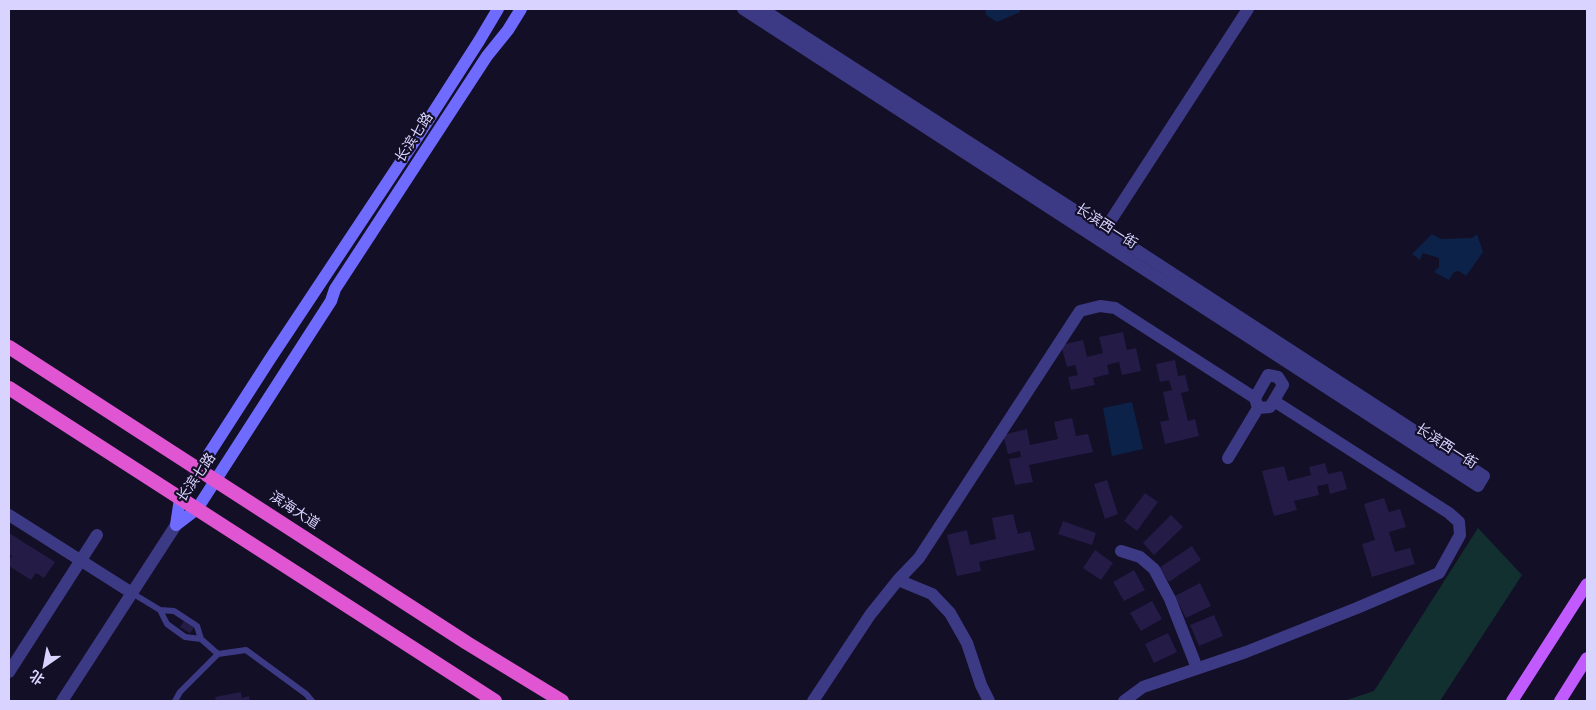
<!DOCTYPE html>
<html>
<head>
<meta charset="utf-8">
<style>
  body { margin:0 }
  #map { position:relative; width:1596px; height:710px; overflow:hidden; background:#130f26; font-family:Jost,"Noto Sans SC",sans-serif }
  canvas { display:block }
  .frame { position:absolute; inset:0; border:10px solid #d9d4ff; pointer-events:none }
  .north { position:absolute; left:20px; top:640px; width:50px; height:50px; -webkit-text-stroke:4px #130f26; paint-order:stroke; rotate:213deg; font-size:14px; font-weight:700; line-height:20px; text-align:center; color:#d9d4ff }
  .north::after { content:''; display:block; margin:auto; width:18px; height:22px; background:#d9d4ff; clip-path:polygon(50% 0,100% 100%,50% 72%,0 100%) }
</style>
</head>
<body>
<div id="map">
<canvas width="1596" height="710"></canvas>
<div class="frame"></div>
<div class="north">北</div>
</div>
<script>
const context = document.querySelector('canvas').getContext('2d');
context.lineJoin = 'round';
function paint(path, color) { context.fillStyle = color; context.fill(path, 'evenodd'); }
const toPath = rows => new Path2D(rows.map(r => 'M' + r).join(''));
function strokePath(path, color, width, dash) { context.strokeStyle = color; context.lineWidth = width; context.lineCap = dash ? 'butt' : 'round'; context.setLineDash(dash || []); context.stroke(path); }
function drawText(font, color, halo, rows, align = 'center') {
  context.font = font + ' Jost,"Noto Sans SC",sans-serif'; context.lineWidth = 4.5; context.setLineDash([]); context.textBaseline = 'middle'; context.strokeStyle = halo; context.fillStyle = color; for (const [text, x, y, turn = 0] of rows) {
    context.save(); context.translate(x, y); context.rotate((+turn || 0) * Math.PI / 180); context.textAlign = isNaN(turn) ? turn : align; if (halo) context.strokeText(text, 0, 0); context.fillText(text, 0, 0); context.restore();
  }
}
const green = toPath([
  [1478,528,1522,575,1440,701,1344,701,1374,691]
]);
const water = toPath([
  [985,9,1020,9,1020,12,997,22,986,15],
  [1432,234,1441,239,1472,238,1477,234,1483,252,1466,276,1459,271,1454,272,1449,280,1434,272,1439,267,1439,258,1423,253,1420,260,1412,254],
  [1132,402,1143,449,1112,456,1103,408]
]);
const building = toPath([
  [1123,332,1127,350,1136,348,1141,371,1122,375,1119,362,1107,365,1109,374,1093,378,1095,385,1071,390,1068,377,1078,375,1075,365,1067,367,1061,345,1083,340,1087,357,1103,353,1099,337],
  [1175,360,1178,376,1185,375,1189,391,1181,393,1188,421,1195,419,1199,436,1165,444,1160,422,1169,420,1163,392,1172,390,1169,380,1160,382,1156,364],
  [1072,418,1076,436,1088,434,1093,452,1029,465,1033,482,1015,485,1009,459,1021,457,1020,451,1008,454,1003,435,1027,429,1030,445,1058,439,1054,422],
  [1325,463,1328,474,1342,471,1347,489,1330,494,1328,484,1317,486,1319,495,1294,501,1297,510,1274,516,1262,471,1284,466,1288,481,1311,475,1309,467],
  [1107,480,1118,514,1105,519,1094,484],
  [1145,493,1158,502,1137,531,1124,521],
  [1384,498,1389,512,1400,509,1406,527,1389,532,1395,552,1410,548,1415,564,1372,577,1362,544,1375,540,1364,504],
  [1013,514,1018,534,1030,531,1035,550,979,562,981,571,957,576,947,535,967,530,970,545,996,539,992,518],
  [1171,515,1183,527,1154,555,1143,543],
  [1063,521,1096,533,1092,545,1058,534],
  [9,533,55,562,44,578,36,573,31,580,9,566,9,560,12,556,9,554],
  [1192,546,1201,560,1169,582,1159,568],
  [1095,550,1113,563,1101,580,1083,568],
  [1134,570,1145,590,1124,601,1113,582],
  [1200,583,1211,606,1186,618,1175,596],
  [1152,601,1162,619,1141,631,1130,613],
  [1214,615,1223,636,1199,646,1190,625],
  [184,621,194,628,190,633,180,627],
  [1168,633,1177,652,1154,663,1145,644],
  [241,692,242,698,249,696,250,701,216,701,215,697]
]);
const service = toPath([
  [132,593,160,610],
  [201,639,197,626,174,611,160,610,167,624,185,637,201,639,218,654],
  [175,701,180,692,218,654,246,650,306,694,312,701]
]);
const minor = toPath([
  [1100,237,1248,9],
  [1268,375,1278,377,1283,385,1270,407,1258,408,1255,398,1268,375],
  [1228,458,1258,408],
  [9,515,132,593],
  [1121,551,1140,557,1154,569,1170,599,1197,668],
  [898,580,932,594,950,613,967,643,981,685,989,701],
  [9,672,97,535],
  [62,701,176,525],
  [813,701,870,615,898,580,919,558,1080,311,1100,306,1115,308,1255,398],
  [1124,701,1143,687,1246,652,1357,608,1439,573,1460,535,1459,522,1449,513,1274,401]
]);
const tertiary = toPath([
  [743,9,1478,486,1484,476,1138,251,762,9]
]);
const secondary = toPath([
  [176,525,197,509,331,301,335,289,487,56,508,30,521,9],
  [176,525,180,499,270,359,420,133,479,41,498,9]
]);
const primary = toPath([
  [1512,701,1587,584],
  [1560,701,1587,658]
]);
const trunk = toPath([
  [9,347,467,643,562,701],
  [9,388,495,701]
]);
const streetNames = [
  ["长滨七路",415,138,-57],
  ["长滨西一街",1106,227,33],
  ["长滨西一街",1446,447,33],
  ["长滨七路",197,478,-55],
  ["滨海大道",294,511,33]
];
paint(green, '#12302f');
paint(water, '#0c2248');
paint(building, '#241b47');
strokePath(service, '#3d3a85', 6);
strokePath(minor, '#3d3a85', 12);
strokePath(tertiary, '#3d3a85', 12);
strokePath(secondary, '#6f6bff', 12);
strokePath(primary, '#c25bff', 12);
strokePath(trunk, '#e055d1', 14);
drawText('14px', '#d9d4ff', '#130f26', streetNames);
</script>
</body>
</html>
